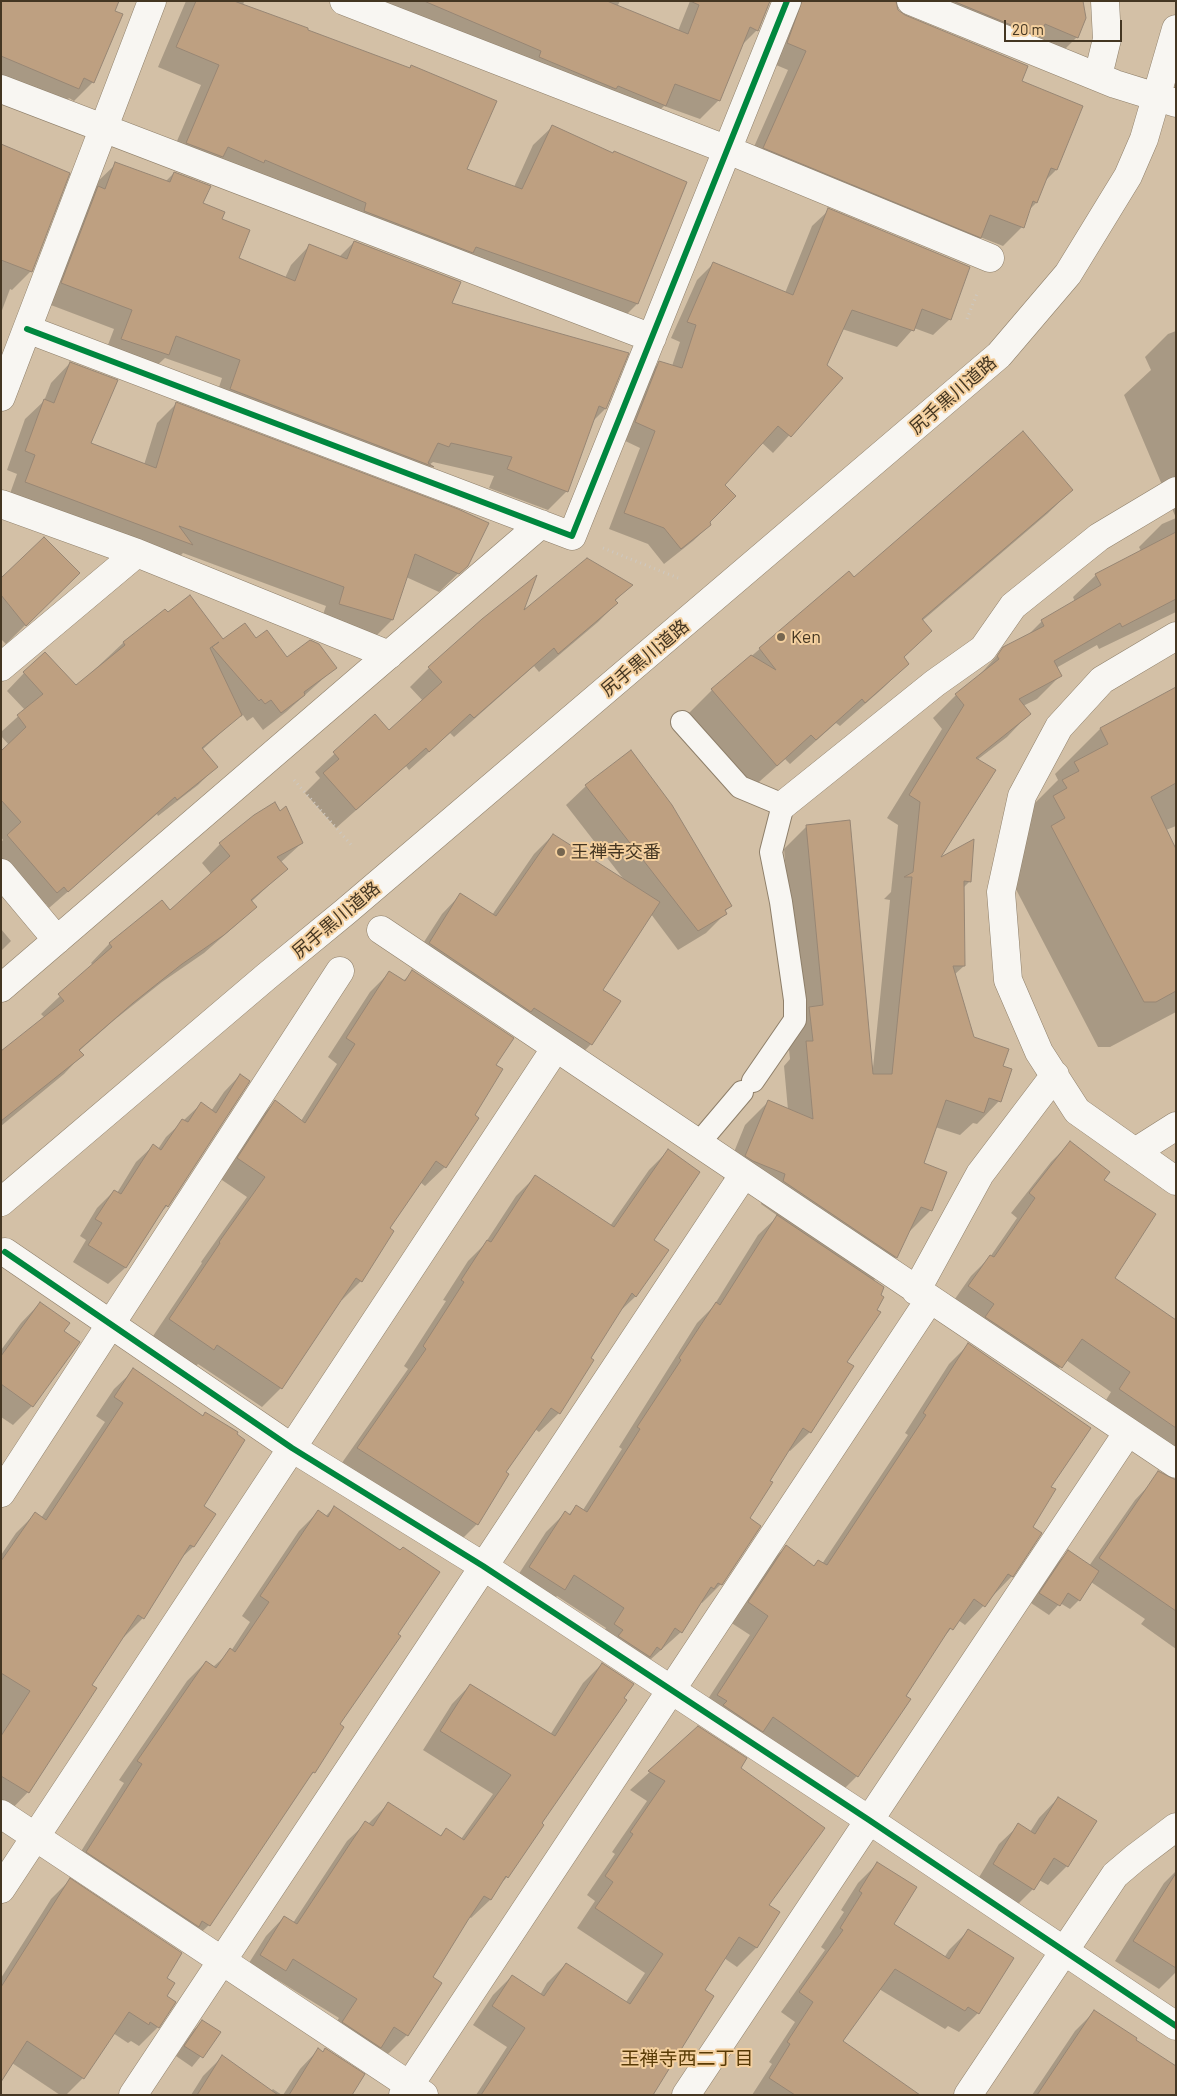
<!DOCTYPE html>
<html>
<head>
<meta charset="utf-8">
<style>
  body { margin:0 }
  #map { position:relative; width:1177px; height:2096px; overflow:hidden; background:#d3c0a6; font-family:Barlow,sans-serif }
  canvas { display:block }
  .frame { position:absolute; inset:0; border:2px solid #443622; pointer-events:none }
  .scale { position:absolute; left:1004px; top:20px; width:118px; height:22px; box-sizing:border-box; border:2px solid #443622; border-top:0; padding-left:6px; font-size:15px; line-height:18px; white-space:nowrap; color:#443622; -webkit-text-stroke:4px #f4d09f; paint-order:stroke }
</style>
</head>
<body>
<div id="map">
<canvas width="1177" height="2096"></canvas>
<div class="frame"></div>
<div class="scale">20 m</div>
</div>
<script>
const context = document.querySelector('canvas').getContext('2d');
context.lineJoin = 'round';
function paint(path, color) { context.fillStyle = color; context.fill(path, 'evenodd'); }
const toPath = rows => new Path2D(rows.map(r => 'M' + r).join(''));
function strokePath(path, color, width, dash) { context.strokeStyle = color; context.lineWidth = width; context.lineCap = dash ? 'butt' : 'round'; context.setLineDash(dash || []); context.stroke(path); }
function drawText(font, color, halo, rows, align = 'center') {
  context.font = font + ' Barlow,"Noto Sans JP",sans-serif'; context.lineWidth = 4; context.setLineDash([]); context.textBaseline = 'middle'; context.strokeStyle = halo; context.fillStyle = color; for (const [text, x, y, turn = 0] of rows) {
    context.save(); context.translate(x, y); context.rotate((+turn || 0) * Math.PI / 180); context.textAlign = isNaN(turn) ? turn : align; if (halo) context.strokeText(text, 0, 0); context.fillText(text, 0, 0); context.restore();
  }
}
const shadow = toPath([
  [1,1,93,82,74,101,69,98,59,108,1,83],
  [186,1,244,1,243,6,409,69,412,66,466,170,514,187,533,145,553,126,612,154,686,183,637,304,618,323,168,162,201,85,158,67],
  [341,1,620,1,617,7,678,31,690,1,771,1,767,4,757,30,741,46,719,100,700,119,664,106,646,124],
  [788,1,1082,1,1077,37,1058,56,1020,55,895,4,897,11,1020,82,1056,170,1046,180,1036,203,1029,210,1022,227,1003,246,980,237,961,256,745,167,788,70,769,62],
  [1,145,31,271,12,290,10,289,1,313],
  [116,164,165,182,174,173,202,204,220,220,238,259,285,278,291,265,309,246,339,257,354,242,450,304,627,353,605,409,592,422,567,491,548,510,489,488,494,476,433,462,429,465,432,467,414,485,212,408,222,378,165,358,149,373,103,358,114,329,43,302,97,182],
  [829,210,950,319,933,335,914,328,897,347,842,329,825,365,841,379,773,453,761,442,724,485,708,522,710,525,693,541,664,564,648,544,609,529,640,448,619,438,643,379,660,362,672,366,680,342,671,338,697,280,713,264,785,293,812,226],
  [1176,331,1176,612,1099,649,1097,645,1056,668,1060,676,1037,699,1023,706,1029,714,1007,737,977,760,938,860,970,881,963,888,964,966,954,975,973,1038,1002,1067,999,1101,977,1124,973,1123,960,1135,935,1127,922,1164,931,1210,908,1233,896,1257,873,1281,846,1362,853,1367,810,1432,790,1451,788,1450,769,1481,749,1518,721,1584,702,1603,700,1602,681,1632,641,1668,596,1644,606,1628,557,1596,545,1608,511,1586,546,1532,565,1513,568,1515,577,1506,583,1510,622,1449,619,1447,697,1323,713,1307,758,1235,778,1216,761,1204,763,1197,723,1179,745,1125,768,1102,788,1110,784,1066,790,1059,787,1031,799,1018,784,849,807,826,873,1068,890,900,884,899,891,892,898,825,887,818,942,729,933,718,956,695,975,680,1004,648,1027,636,1042,621,1075,602,1073,597,1096,575,1141,551,1139,547,1162,524,1176,518,1124,395,1151,370,1145,357,1168,334],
  [70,363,90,444,144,465,157,423,176,404,467,565,439,592,406,577,392,620,373,639,320,623,326,606,183,553,172,564,7,502,17,474,7,470,25,419,44,401,51,383],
  [1072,490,1047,514,922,621,931,631,903,658,907,664,882,689,840,726,836,723,790,764,785,759,751,789,687,715,712,690,848,573,854,579],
  [1,580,59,592,6,644,1,639],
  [631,585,615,601,617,603,598,622,539,672,534,666,454,737,450,733,409,770,406,766,336,828,305,793,320,778,315,772,375,716,389,732,423,701,410,687,429,668,522,614],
  [165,610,168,614,223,640,255,640,287,659,335,668,286,712,263,730,253,717,247,721,243,715,241,717,239,716,202,750,216,767,198,785,158,816,157,814,49,908,46,904,38,910,1,867,1,842,3,840,1,837,1,753,9,745,1,736,1,732,25,710,7,691,24,673,76,687,123,643],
  [1176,689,1176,826,1166,830,1176,850,1176,1012,1110,1047,1098,1047,1007,872,1029,809,1058,780,1055,774,1100,729],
  [630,752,731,906,724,912,725,914,706,933,678,950,651,914,601,990,591,1044,573,1063,411,962,442,914,460,895,492,915,534,854,553,835,625,881,566,805,586,786],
  [302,843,280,863,286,869,251,902,255,907,236,925,204,953,162,982,113,1021,79,1051,82,1055,64,1074,1,1126,1,1053,45,1018,41,1014,93,965,91,963,109,944,162,902,170,912,212,875,202,863,220,844],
  [1,929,11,941,1,951],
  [413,972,494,1065,473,1116,477,1119,445,1167,425,1186,420,1182,389,1229,361,1281,342,1300,340,1299,281,1388,262,1407,198,1364,194,1368,151,1339,202,1263,201,1262,247,1197,219,1178,256,1121,275,1102,301,1121,337,1064,328,1057,370,992,389,973,403,981],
  [240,1075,167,1206,157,1216,125,1268,108,1284,73,1262,86,1240,80,1236,97,1208,114,1191,117,1193,136,1162,153,1146,158,1149,166,1137,201,1104,211,1111,224,1092],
  [1070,1143,1102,1180,1114,1278,1176,1322,1176,1460,1101,1408,1111,1392,1066,1360,1042,1387,950,1306,971,1276,990,1257,1017,1218,1011,1213,1051,1162],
  [668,1151,653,1240,636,1296,617,1314,559,1413,539,1432,535,1429,504,1473,477,1524,458,1543,339,1467,408,1369,404,1366,446,1301,443,1300,468,1261,484,1245,516,1196,535,1177,610,1226,649,1170],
  [40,1303,63,1332,32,1406,13,1425,1,1417,1,1350,21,1323],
  [968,1345,1050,1487,1012,1576,965,1625,958,1620,938,1644,857,1776,838,1795,698,1714,750,1635,730,1622,767,1565,786,1547,813,1567,818,1561,822,1564,908,1435,905,1433,949,1364],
  [134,1370,203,1506,215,1514,193,1547,178,1561,143,1618,124,1637,122,1636,90,1685,96,1688,28,1792,9,1812,1,1808,1,1555,16,1533,35,1514,41,1518,105,1422,96,1416,114,1389],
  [1152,1482,1176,1498,1176,1649,1141,1624,1145,1619,1091,1582,1079,1600,1070,1609,1060,1603,1049,1615,1031,1603,1059,1561,1068,1552,1089,1566,1135,1500],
  [334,1507,338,1724,314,1772,307,1779,209,1925,189,1944,68,1872,124,1783,119,1780,187,1681,206,1662,213,1667,231,1651,250,1622,242,1616,299,1531,318,1512,325,1517],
  [602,1664,540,1824,543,1826,507,1877,497,1888,490,1900,471,1918,469,1917,431,1977,407,2035,388,2054,379,2048,362,2066,324,2041,339,2018,276,1979,266,1989,242,1974,266,1936,284,1917,293,1923,347,1841,366,1823,368,1824,388,1804,440,1836,446,1830,461,1839,493,1794,423,1750,452,1704,470,1685,550,1735,583,1683],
  [698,1728,739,1768,767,1906,778,1913,756,1948,737,1967,724,1958,703,1991,649,2095,476,2095,507,2047,473,2025,493,1995,512,1976,540,1995,547,1983,566,1964,626,2002,645,1973,577,1928,595,1901,587,1895,615,1854,612,1852,647,1801,630,1790],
  [1058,1798,1067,1866,1048,1885,1039,1880,1033,1889,1014,1908,975,1884,999,1844,1019,1825,1030,1832,1039,1818],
  [877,1864,892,1924,944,1958,949,1950,968,1931,1012,1959,978,2013,959,2032,948,2026,945,2029,879,1989,842,2042,917,2095,752,2095,772,2064,769,2062,795,2022,781,2012,825,1950,821,1947,844,1912,841,1910,858,1883],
  [1176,1871,1176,1972,1159,1989,1115,1961,1164,1883],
  [70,1880,165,1979,165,1997,174,2003,158,2027,139,2046,131,2041,128,2043,113,2033,83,2078,66,2095,60,2095,12,2063,1,2080,1,1978,51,1899],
  [1094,2012,1135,2040,1176,2095,1032,2095,1075,2031],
  [202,2021,220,2033,192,2067,176,2056,193,2031],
  [318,2050,351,2095,283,2095,300,2069],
  [222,2057,271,2091,273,2089,282,2095,191,2095,203,2076]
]);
const building = toPath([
  [1,1,119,1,115,11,123,14,94,83,84,78,79,89,1,56,1,1],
  [196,1,234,1,308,28,308,30,410,68,411,65,497,101,467,169,522,189,552,125,613,153,614,151,687,182,638,304,476,247,473,253,364,211,366,203,265,160,264,163,228,147,223,157,186,143,219,65,176,47,196,1],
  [424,1,607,1,688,34,699,5,690,1,770,1,758,31,750,27,720,101,675,84,666,106,618,86,616,89,539,57,541,51,424,1],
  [802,1,896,1,898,10,905,15,1028,66,1022,81,1083,106,1057,170,1051,168,1037,203,1033,201,1024,228,990,215,981,238,763,148,806,51,787,43,802,1],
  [953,1,1083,1,1086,18,1078,38,1045,24,1040,37,953,1],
  [1,144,70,173,32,272,1,260,1,144],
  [115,162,170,182,174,172,211,186,203,203,225,212,222,219,250,230,239,258,295,281,309,244,347,259,354,241,461,282,452,303,629,353,606,409,599,406,568,492,507,469,512,457,451,443,449,447,438,443,428,463,434,467,230,389,240,360,176,336,169,355,121,339,132,310,61,283,98,186,105,189,115,162],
  [828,208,970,267,951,320,922,309,914,331,852,310,827,365,843,378,791,437,778,426,725,485,736,496,710,522,711,525,681,549,664,528,624,513,655,431,635,422,659,361,682,368,696,325,687,322,713,262,793,295,828,208],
  [70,362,118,380,91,443,156,468,176,402,458,509,489,523,468,566,459,574,415,554,393,620,339,604,344,587,179,526,193,545,25,482,35,455,25,451,44,399,54,403,70,362],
  [1023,431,1073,490,922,619,932,631,904,657,909,664,865,703,862,699,816,740,811,735,777,766,711,689,751,655,776,670,759,648,849,571,854,577,1023,431],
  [1176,532,1176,599,1122,627,1120,623,1054,661,1062,676,1019,699,1031,714,976,758,996,770,941,857,974,839,971,882,964,881,965,966,953,966,974,1037,1009,1049,1003,1066,1012,1069,1001,1102,989,1098,984,1113,946,1100,924,1163,947,1172,932,1211,921,1207,897,1258,783,1181,785,1174,753,1161,745,1156,768,1100,813,1119,806,1041,813,1041,809,1007,823,1005,806,825,850,820,873,1074,892,1074,912,877,904,877,913,872,920,802,909,795,964,705,955,694,999,659,997,656,1003,647,1044,626,1041,620,1101,585,1095,574,1176,532],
  [44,537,80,573,26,626,1,595,1,578,44,537],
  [587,558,633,585,615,600,618,603,558,654,554,648,474,718,470,714,429,752,426,748,356,810,323,773,339,759,333,752,375,714,389,730,442,682,428,667,482,619,537,575,524,610,587,558],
  [190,595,223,639,245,623,256,638,267,630,287,657,310,640,319,644,337,668,304,692,305,695,281,713,271,700,265,704,261,699,259,701,212,647,219,642,210,648,242,715,202,748,218,767,177,800,175,797,68,892,64,887,57,893,7,835,21,822,1,800,1,751,26,727,17,715,43,694,23,672,45,652,76,685,125,645,123,642,165,609,168,612,190,595],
  [1176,687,1176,783,1151,797,1176,849,1176,991,1156,1002,1144,1002,1051,826,1065,818,1053,796,1067,788,1062,780,1079,771,1074,762,1108,744,1100,728,1176,687],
  [631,750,672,805,732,906,725,910,727,914,698,931,585,785,631,750],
  [275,802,280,811,286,806,303,843,277,857,288,869,251,900,257,907,224,935,182,964,133,1003,79,1050,84,1055,1,1121,1,1051,64,1001,58,994,112,947,109,943,162,900,170,910,230,856,219,843,254,815,275,802],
  [553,834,660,902,603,990,621,1001,592,1045,534,1008,531,1012,429,943,460,893,496,916,553,834],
  [412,970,514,1038,496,1065,503,1069,475,1115,479,1118,446,1168,436,1161,390,1228,394,1231,362,1282,356,1278,282,1389,217,1345,214,1350,169,1319,220,1243,219,1242,265,1177,237,1158,275,1100,305,1123,355,1044,346,1038,389,971,405,981,412,970],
  [240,1074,250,1081,168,1207,166,1205,126,1268,88,1245,102,1223,95,1219,114,1190,121,1194,153,1144,161,1150,182,1119,188,1122,201,1102,216,1113,240,1074],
  [1070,1141,1110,1172,1104,1180,1156,1214,1115,1278,1176,1320,1176,1428,1119,1389,1130,1372,1082,1339,1062,1368,985,1317,994,1304,968,1286,990,1255,994,1257,1035,1198,1029,1193,1070,1141],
  [668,1149,700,1172,654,1240,669,1250,636,1297,632,1293,591,1358,594,1360,560,1414,551,1408,506,1472,509,1474,478,1525,357,1448,426,1349,423,1346,464,1282,461,1280,487,1240,491,1242,535,1175,614,1227,668,1149],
  [777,1215,884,1287,881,1295,884,1297,877,1310,881,1312,847,1362,854,1366,811,1433,803,1428,770,1481,773,1482,750,1518,761,1526,722,1585,718,1583,714,1589,711,1587,682,1633,675,1628,661,1650,657,1647,650,1657,618,1636,623,1630,614,1624,624,1608,574,1575,565,1590,529,1567,565,1511,570,1515,576,1505,587,1512,640,1429,637,1427,681,1360,679,1358,716,1302,720,1305,777,1215],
  [40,1302,70,1323,64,1331,80,1342,33,1407,1,1384,1,1356,40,1302],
  [968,1343,1091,1428,1051,1487,1056,1489,1033,1527,1042,1533,1013,1577,1008,1574,985,1607,974,1599,953,1630,950,1628,906,1696,911,1699,858,1777,773,1717,763,1732,723,1705,727,1701,717,1695,768,1616,748,1602,786,1545,814,1566,818,1560,827,1565,926,1415,923,1413,968,1343],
  [133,1368,203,1416,205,1412,238,1432,237,1434,245,1440,204,1506,216,1514,194,1547,190,1545,144,1619,138,1615,92,1685,97,1688,29,1793,1,1776,1,1736,30,1691,1,1673,1,1561,35,1512,46,1520,123,1403,114,1397,133,1368],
  [1158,1471,1176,1480,1176,1611,1099,1558,1158,1471],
  [334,1506,400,1550,403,1547,440,1572,398,1634,401,1636,340,1724,344,1727,315,1773,313,1772,210,1926,202,1921,199,1927,86,1852,142,1764,137,1761,206,1661,216,1668,230,1648,235,1652,269,1602,260,1596,318,1510,328,1517,334,1506],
  [1068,1550,1099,1571,1080,1601,1068,1593,1060,1606,1039,1593,1068,1550],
  [602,1663,634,1684,624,1698,627,1700,542,1823,544,1825,508,1878,506,1876,491,1900,484,1896,468,1920,433,1977,442,1983,408,2036,394,2027,381,2048,342,2022,357,1999,293,1959,286,1971,260,1955,284,1916,297,1924,365,1821,373,1826,388,1802,441,1836,446,1828,464,1840,511,1775,440,1731,470,1684,555,1736,602,1663],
  [698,1726,747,1758,741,1768,825,1828,769,1905,780,1912,757,1948,739,1937,705,1990,714,1996,653,2095,481,2095,525,2028,492,2006,512,1975,544,1996,566,1963,630,2004,663,1954,595,1908,613,1882,605,1876,633,1834,630,1832,665,1781,648,1771,698,1726],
  [1058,1797,1097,1821,1068,1867,1054,1858,1034,1890,993,1864,1018,1823,1035,1834,1058,1797],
  [877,1862,917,1887,894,1924,949,1959,968,1929,1014,1958,979,2014,968,2007,965,2011,895,1969,843,2041,920,2095,795,2095,769,2078,790,2044,787,2042,813,2002,799,1992,843,1930,840,1928,862,1893,859,1891,877,1862],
  [1176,1873,1176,1968,1133,1941,1176,1873],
  [70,1878,182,1953,167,1978,175,1983,167,1996,176,2002,159,2028,150,2022,149,2025,129,2012,84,2079,27,2041,1,2082,1,1987,70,1878],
  [1094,2010,1137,2038,1136,2040,1176,2066,1176,2095,1037,2095,1094,2010],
  [202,2020,221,2032,203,2058,184,2046,202,2020],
  [318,2048,323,2052,325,2048,365,2074,352,2095,289,2095,318,2048],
  [222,2055,278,2095,197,2095,222,2055]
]);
const path = toPath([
  [967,319,978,291],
  [603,548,678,578],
  [294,780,353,847]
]);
const lane = toPath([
  [682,722,740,787,783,805,771,852,781,902,795,1000,795,1020,753,1081],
  [698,1144,742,1092]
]);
const street = toPath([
  [344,1,728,150,990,258],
  [911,1,1115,84,1176,103],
  [1098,76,1107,39,1105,1],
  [1,89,652,338],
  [27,329,572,536,787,1],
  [1,397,152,1],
  [1,504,137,553,389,655],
  [1176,636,1102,680,1059,727,1022,796,1001,892,1008,980,1039,1052,1077,1111,1176,1181],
  [1,667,137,553],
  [783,805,935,683,983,649,1013,606,1099,537,1176,491],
  [1,873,57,940],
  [381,930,1176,1464],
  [1,988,541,524],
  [1135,1152,1176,1126],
  [5,1252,292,1448,483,1566,869,1820,1176,2026],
  [916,1291,980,1174,1055,1075],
  [1,1493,340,971],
  [1,1814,424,2095],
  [1,1889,555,1049],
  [133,2095,744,1174],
  [403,2095,930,1299],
  [686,2095,1128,1432],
  [968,2095,1115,1875,1135,1858,1176,1827]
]);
const primary = toPath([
  [1,1202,267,976,345,912,999,355,1068,274,1128,176,1144,139,1176,29]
]);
const cycleway = toPath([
  [27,329,572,536,787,1],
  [5,1252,292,1448,483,1566,869,1820,1176,2026]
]);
const markers = [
  [781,637,5,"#766650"],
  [561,852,5,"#766650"]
];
const streetNames = [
  ["尻手黒川道路",953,395,-41],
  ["尻手黒川道路",645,658,-40],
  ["尻手黒川道路",336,920,-40]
];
const poiNames = [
  ["Ken",791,637],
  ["王禅寺交番",571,852]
];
const neighbourhoodNames = [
  ["王禅寺西二丁目",687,2059]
];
paint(shadow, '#0003');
paint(building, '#bea081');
strokePath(building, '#978674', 1);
strokePath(lane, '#8e7f6a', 24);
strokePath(street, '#8e7f6a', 29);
strokePath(primary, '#8e7f6a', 29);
strokePath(path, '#cec8c0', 3, [1, 4]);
strokePath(lane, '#f8f6f2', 22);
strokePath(street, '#f8f6f2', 28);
strokePath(primary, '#f8f6f2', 28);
strokePath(cycleway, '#00873e', 6);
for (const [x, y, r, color] of markers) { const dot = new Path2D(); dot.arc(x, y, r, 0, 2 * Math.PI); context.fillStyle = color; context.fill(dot); strokePath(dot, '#f4d09f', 2); }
drawText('18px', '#443622', '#f4d09f', streetNames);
drawText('18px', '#443622', '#f4d09f', poiNames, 'left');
drawText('19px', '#583a05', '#f4d09f', neighbourhoodNames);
</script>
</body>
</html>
